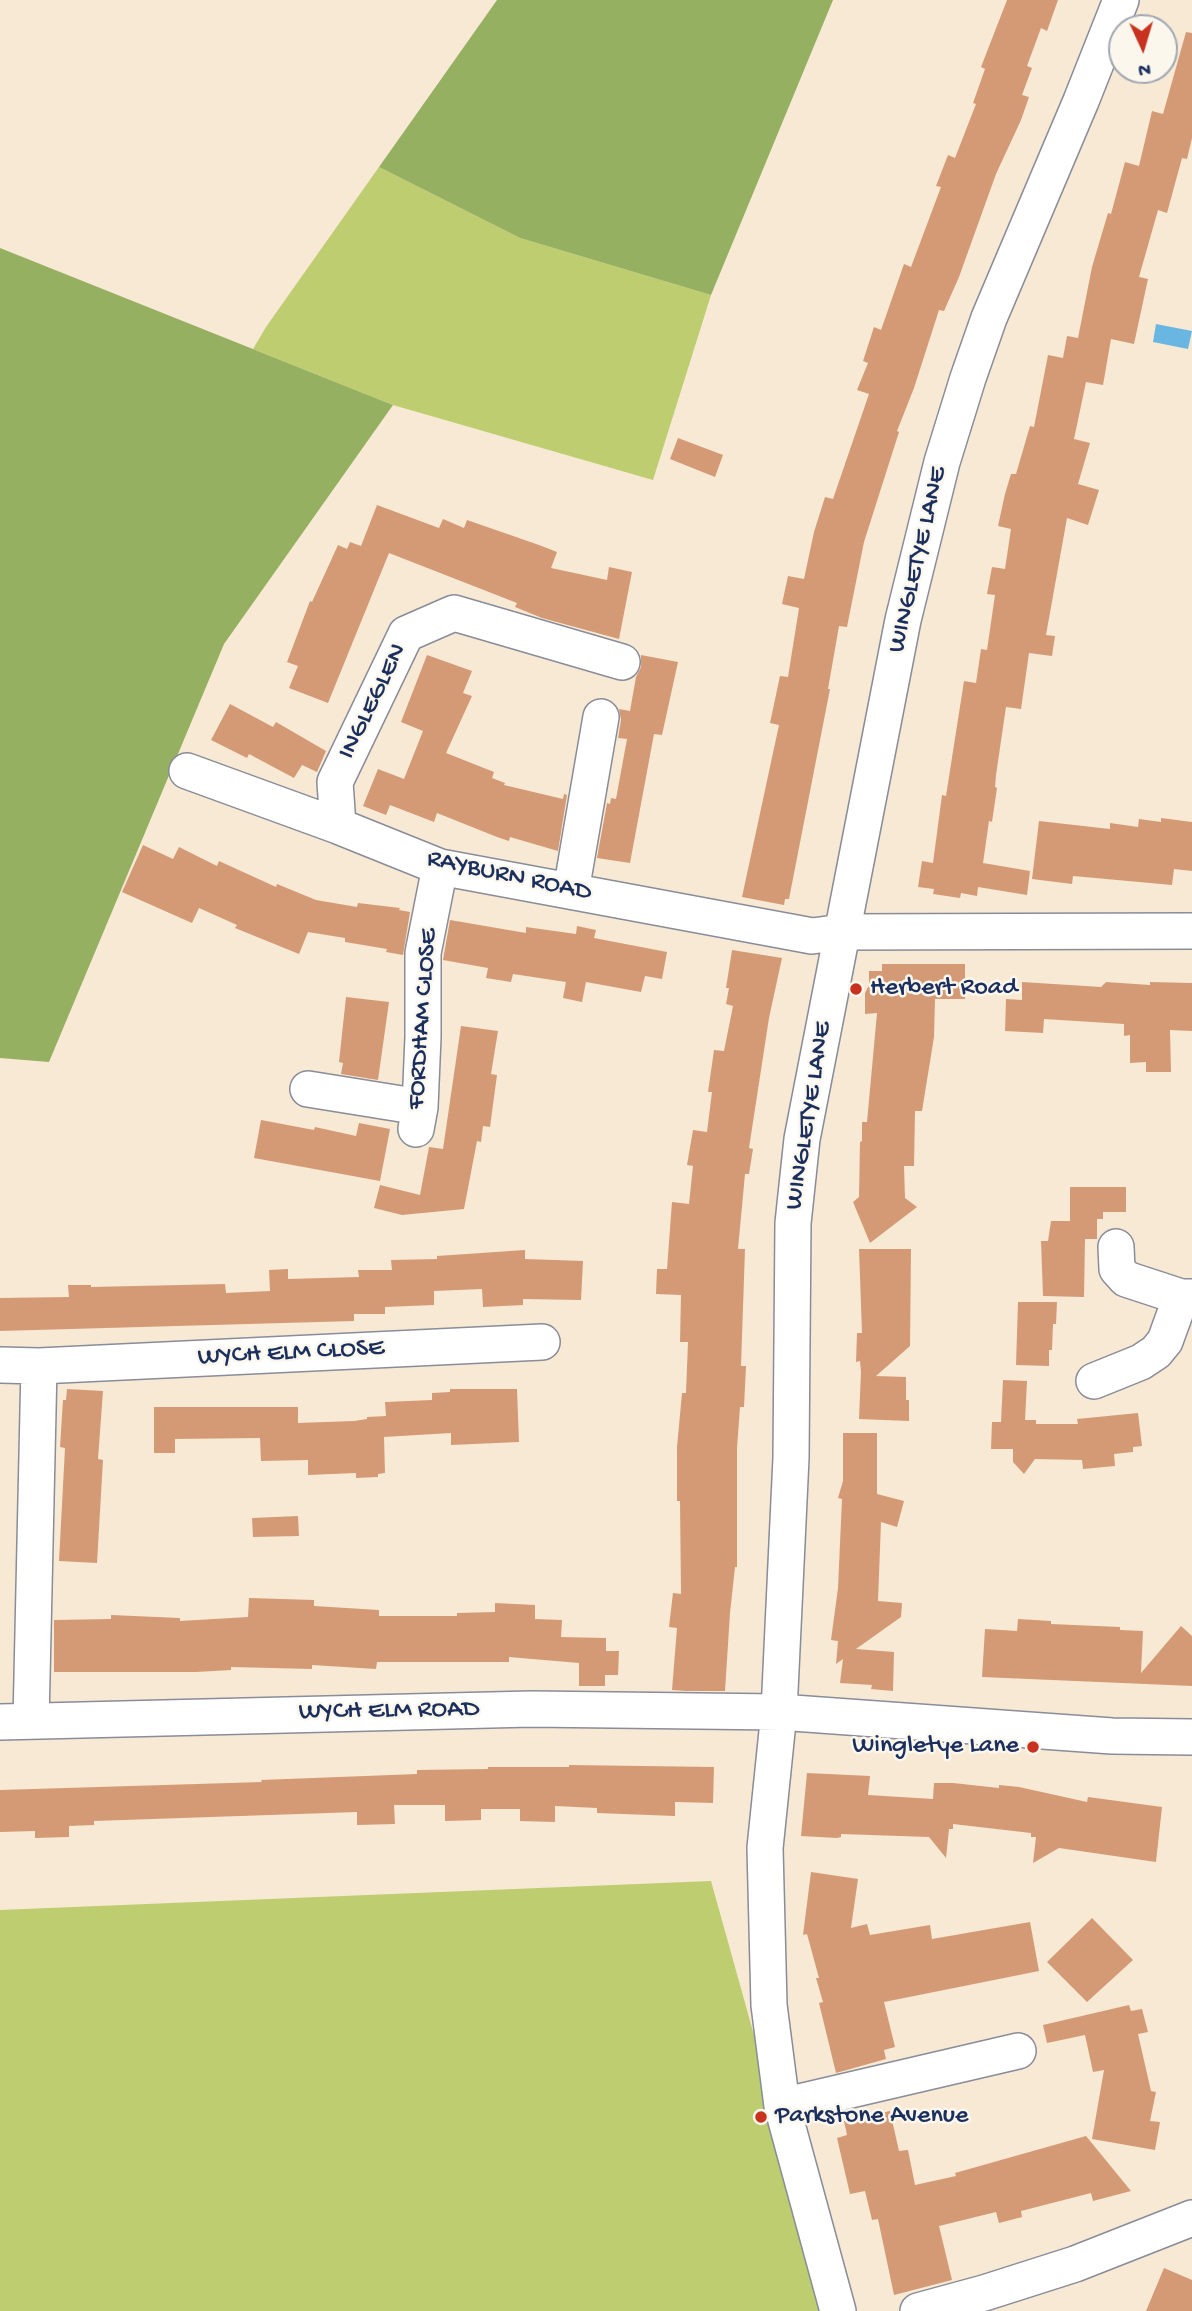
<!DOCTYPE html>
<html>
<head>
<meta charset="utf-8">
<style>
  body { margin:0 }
  #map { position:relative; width:1192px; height:2311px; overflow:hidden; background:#f7e9d4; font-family:"Gochi Hand",sans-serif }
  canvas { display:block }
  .north { position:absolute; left:1108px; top:14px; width:70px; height:70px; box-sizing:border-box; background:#fbf7ec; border:2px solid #a1a7b3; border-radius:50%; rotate:176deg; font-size:19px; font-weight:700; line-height:28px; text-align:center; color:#1b2f5e }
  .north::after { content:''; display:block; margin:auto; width:24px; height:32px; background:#c8321e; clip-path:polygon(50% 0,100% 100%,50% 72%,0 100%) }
</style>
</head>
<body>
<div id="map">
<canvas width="1192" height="2311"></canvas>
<div class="north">N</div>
</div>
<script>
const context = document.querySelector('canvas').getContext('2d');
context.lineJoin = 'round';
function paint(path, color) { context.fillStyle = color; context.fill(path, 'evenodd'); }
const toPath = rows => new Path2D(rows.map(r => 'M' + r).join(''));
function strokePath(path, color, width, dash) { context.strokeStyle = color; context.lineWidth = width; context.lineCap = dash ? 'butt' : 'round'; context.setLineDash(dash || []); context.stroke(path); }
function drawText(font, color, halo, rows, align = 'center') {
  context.font = font + ' "Gochi Hand",sans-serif'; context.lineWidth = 5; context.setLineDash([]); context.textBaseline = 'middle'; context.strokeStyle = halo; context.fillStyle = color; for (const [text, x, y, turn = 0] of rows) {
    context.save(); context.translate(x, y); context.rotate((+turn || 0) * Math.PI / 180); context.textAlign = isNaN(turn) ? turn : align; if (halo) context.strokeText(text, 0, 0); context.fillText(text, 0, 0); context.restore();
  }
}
const green = toPath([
  [379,167,520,238,711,295,653,480,393,405,253,349,266,327],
  [711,1881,831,2311,0,2311,0,1910]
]);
const forest = toPath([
  [497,0,833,0,711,295,520,238,379,167],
  [0,248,393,405,224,644,49,1062,0,1058]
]);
const water = toPath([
  [1156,324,1192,331,1188,349,1153,342]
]);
const building = toPath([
  [1007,0,1058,0,1047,31,1041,28,1027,66,1032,68,1022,95,1029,97,1021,120,996,174,959,277,944,311,939,310,914,388,897,431,899,432,864,542,847,627,839,626,828,689,830,689,789,899,785,899,784,905,742,897,779,725,770,723,780,676,788,677,799,608,782,604,788,576,804,579,814,532,825,497,833,499,869,394,857,390,868,363,863,361,874,327,881,330,904,264,911,267,941,187,936,186,948,155,955,158,976,104,973,103,985,69,981,67],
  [1186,32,1192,33,1192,138,1187,159,1182,158,1167,213,1158,210,1139,277,1148,279,1134,344,1111,339,1103,385,1086,382,1074,439,1090,443,1078,484,1099,490,1088,525,1067,518,1046,635,1055,636,1052,656,1029,653,1021,709,1006,707,996,775,995,787,997,788,992,822,989,821,983,863,1030,871,1027,895,978,887,977,896,961,893,960,898,933,894,934,889,918,887,922,861,933,863,942,795,946,796,964,681,976,683,981,649,987,650,995,595,987,594,992,567,1005,569,1011,529,998,526,1005,494,1011,474,1016,474,1030,426,1034,427,1048,355,1063,358,1067,336,1078,338,1092,267,1108,213,1111,214,1125,162,1139,166,1152,111,1163,114],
  [678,438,723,455,715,477,670,459],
  [377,505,439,528,443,519,464,528,467,520,539,545,557,552,551,568,607,580,609,567,632,572,619,639,542,618,515,607,517,603,389,553,328,703,289,688,298,666,287,662,310,601,312,602,338,545,347,549,350,542,361,546],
  [427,655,472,671,463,693,472,696,446,753,494,772,492,778,505,783,504,785,563,799,564,794,567,795,558,851,510,837,509,841,497,837,437,813,434,822,390,805,386,815,363,806,378,769,404,779,423,731,401,722],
  [641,655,678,662,662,735,654,734,630,863,597,858,607,803,610,804,611,798,616,799,627,739,618,738,621,720,619,709,630,711,636,677,641,667],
  [230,704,273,727,276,722,326,751,317,772,302,765,294,778,249,754,247,758,211,740],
  [1161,818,1192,822,1192,871,1174,869,1172,885,1073,876,1072,884,1032,879,1039,821,1110,829,1110,823,1138,827,1139,819,1161,822],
  [143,845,173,859,179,847,217,866,219,861,276,887,277,884,316,900,357,907,358,903,400,908,399,910,410,912,403,955,386,952,387,949,345,942,345,938,308,932,299,954,235,928,237,925,199,908,192,923,122,892],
  [450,920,526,933,526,927,576,934,577,926,596,930,594,938,667,952,662,979,645,976,641,992,586,982,582,1002,563,998,566,982,513,974,511,982,486,978,488,968,443,960],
  [732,950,782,958,769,1018,749,1148,753,1149,749,1174,745,1174,738,1249,745,1249,741,1366,746,1366,744,1407,740,1407,737,1448,737,1567,735,1567,730,1613,725,1691,686,1691,672,1690,677,1628,669,1627,673,1593,681,1594,680,1501,677,1501,677,1447,682,1393,686,1393,688,1342,680,1342,681,1295,656,1294,657,1269,667,1269,672,1202,689,1204,693,1166,687,1165,693,1130,707,1132,712,1092,708,1092,714,1050,724,1051,733,1006,726,1004,729,988,726,988],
  [882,964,965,964,965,999,935,999,934,1037,922,1111,915,1111,914,1166,904,1166,905,1198,917,1207,870,1243,853,1202,859,1197,860,1142,862,1141,862,1122,867,1122,877,1013,865,1014,865,993,869,985,869,971,882,971],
  [1022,982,1101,987,1106,982,1150,985,1150,982,1192,983,1192,1031,1170,1030,1171,1072,1146,1072,1146,1062,1130,1063,1130,1035,1124,1036,1124,1024,1044,1019,1043,1033,1005,1031,1006,999,1022,1000],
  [346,997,389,1002,378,1080,341,1074,343,1063,339,1062],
  [461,1026,498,1031,491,1074,497,1075,490,1127,483,1126,481,1142,477,1141,464,1209,402,1215,374,1208,380,1185,420,1195,429,1147,443,1149],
  [261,1120,314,1130,315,1127,356,1136,359,1123,390,1129,380,1181,254,1158],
  [1070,1187,1126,1187,1126,1212,1103,1212,1103,1219,1097,1219,1097,1239,1085,1239,1084,1297,1043,1296,1041,1241,1048,1241,1051,1221,1070,1221],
  [859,1249,911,1249,910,1346,876,1376,906,1377,906,1400,909,1400,909,1421,859,1419,861,1372,860,1361,856,1362,857,1333,862,1333],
  [525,1250,525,1259,583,1261,581,1300,523,1299,523,1305,483,1307,482,1289,434,1291,434,1305,385,1307,385,1314,354,1314,354,1321,0,1331,0,1298,69,1297,68,1285,91,1285,91,1287,225,1284,226,1293,270,1291,269,1270,288,1269,288,1279,359,1277,358,1270,392,1270,391,1260,437,1259,437,1256],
  [1018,1302,1057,1302,1056,1324,1053,1324,1052,1350,1049,1350,1049,1366,1016,1365],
  [1003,1380,1027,1381,1025,1420,1036,1420,1036,1424,1078,1424,1077,1419,1138,1413,1142,1446,1133,1447,1133,1452,1114,1454,1115,1466,1083,1469,1082,1460,1035,1459,1024,1474,1013,1462,1013,1449,991,1449,992,1422,1001,1422],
  [67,1389,103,1391,98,1459,103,1460,97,1563,59,1561,65,1448,60,1447,63,1400,66,1400],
  [450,1389,517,1389,519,1442,451,1445,451,1433,384,1437,385,1473,378,1474,378,1477,356,1478,356,1473,308,1475,308,1460,261,1461,260,1438,175,1439,175,1453,154,1453,154,1407,298,1407,298,1423,354,1421,367,1419,367,1417,386,1416,385,1402,432,1400,432,1393,450,1392],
  [843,1433,877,1433,877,1494,904,1501,897,1527,881,1522,878,1601,902,1603,901,1617,856,1649,894,1652,893,1691,871,1689,872,1685,840,1683,843,1659,836,1664,838,1641,831,1640,838,1588,842,1499,838,1498,843,1481],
  [298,1516,299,1536,253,1537,252,1518],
  [249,1598,314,1600,314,1606,379,1610,379,1616,457,1616,457,1613,495,1612,495,1603,535,1605,535,1619,562,1620,561,1637,606,1638,606,1651,619,1651,618,1675,605,1675,605,1686,579,1686,579,1663,509,1657,509,1662,377,1662,376,1669,312,1665,312,1669,231,1667,231,1670,196,1672,54,1672,54,1620,111,1619,111,1615,180,1618,180,1621,248,1617],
  [1018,1619,1051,1621,1051,1624,1120,1627,1120,1630,1143,1631,1141,1673,1181,1626,1192,1636,1192,1686,982,1677,985,1629,1017,1631],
  [569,1765,714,1767,713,1803,675,1802,675,1816,597,1813,597,1808,555,1806,555,1822,520,1821,520,1809,481,1809,481,1820,445,1821,445,1805,394,1805,395,1824,357,1825,357,1812,94,1821,94,1825,69,1826,69,1837,35,1838,35,1831,0,1832,0,1790,262,1782,261,1780,417,1774,417,1770,488,1769,488,1767,569,1767],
  [807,1773,870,1776,868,1795,933,1799,934,1783,953,1783,999,1788,999,1785,1019,1787,1087,1802,1088,1797,1162,1807,1156,1862,1059,1848,1033,1863,1036,1837,1031,1837,1031,1833,953,1824,953,1829,949,1829,946,1858,929,1837,841,1834,841,1837,837,1838,801,1836],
  [811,1872,858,1879,851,1928,867,1924,870,1935,930,1925,932,1939,1030,1922,1039,1971,884,2002,895,2047,884,2050,886,2059,836,2073,819,2003,823,2002,816,1978,819,1978,807,1934,803,1935],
  [1092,1918,1133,1960,1087,2002,1047,1962],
  [1129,2005,1131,2011,1142,2009,1148,2032,1138,2034,1151,2091,1156,2092,1150,2121,1160,2122,1155,2150,1092,2139,1104,2070,1093,2072,1085,2035,1047,2043,1043,2025],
  [890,2111,899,2151,908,2150,915,2185,956,2176,955,2173,1086,2136,1131,2191,1093,2201,1091,2193,1021,2211,1022,2217,999,2223,996,2212,939,2226,952,2280,894,2295,878,2219,872,2220,865,2191,850,2194,837,2138,847,2135,844,2121],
  [1164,2268,1192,2280,1192,2311,1146,2311]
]);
const minor = toPath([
  [187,771,338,826,440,867,812,936,843,932,1192,931],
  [338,826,335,782,406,634,454,613,622,662],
  [571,891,601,717],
  [308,1089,420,1107],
  [416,1129,420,1107,423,1037,423,953,440,867],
  [1116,1247,1117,1269,1126,1279,1181,1297,1192,1297],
  [0,1365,39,1366,542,1342],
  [1094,1381,1141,1362,1156,1352,1165,1341,1181,1297],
  [31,1721,39,1366],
  [0,1722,531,1709,779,1712,1112,1736,1192,1737],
  [782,2106,1018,2051],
  [838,2311,782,2106,769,2005,765,1848,779,1712,791,1458,793,1223,802,1139,903,620,942,462,968,378,989,318,1081,101,1121,0],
  [918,2311,984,2293,1075,2264,1192,2218]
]);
const markers = [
  [856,989,7,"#c8321e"],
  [1033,1747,7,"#c8321e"],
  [761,2117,7,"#c8321e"]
];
const streetNames = [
  ["WINGLETYE LANE",919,560,-77],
  ["INGLEGLEN",374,702,-64],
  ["RAYBURN ROAD",509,877,12],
  ["FORDHAM CLOSE",424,1019,-86],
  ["WINGLETYE LANE",810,1116,-81],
  ["WYCH ELM CLOSE",291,1354,-3],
  ["WYCH ELM ROAD",389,1712,-1]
];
const poiNames = [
  ["Herbert Road",870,989],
  ["Wingletye Lane",1019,1747,"right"],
  ["Parkstone Avenue",775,2117]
];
paint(green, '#bdcd6f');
paint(forest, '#96b062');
paint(water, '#6ab6e3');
paint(building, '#d49a76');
strokePath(minor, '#898c99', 38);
strokePath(minor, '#fff', 35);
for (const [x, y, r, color] of markers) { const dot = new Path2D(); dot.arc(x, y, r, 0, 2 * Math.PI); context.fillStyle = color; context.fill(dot); strokePath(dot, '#fbf7ec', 2.5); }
drawText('26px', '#1b2f5e', '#fbf7ec', streetNames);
drawText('26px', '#1b2f5e', '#fbf7ec', poiNames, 'left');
</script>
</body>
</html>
